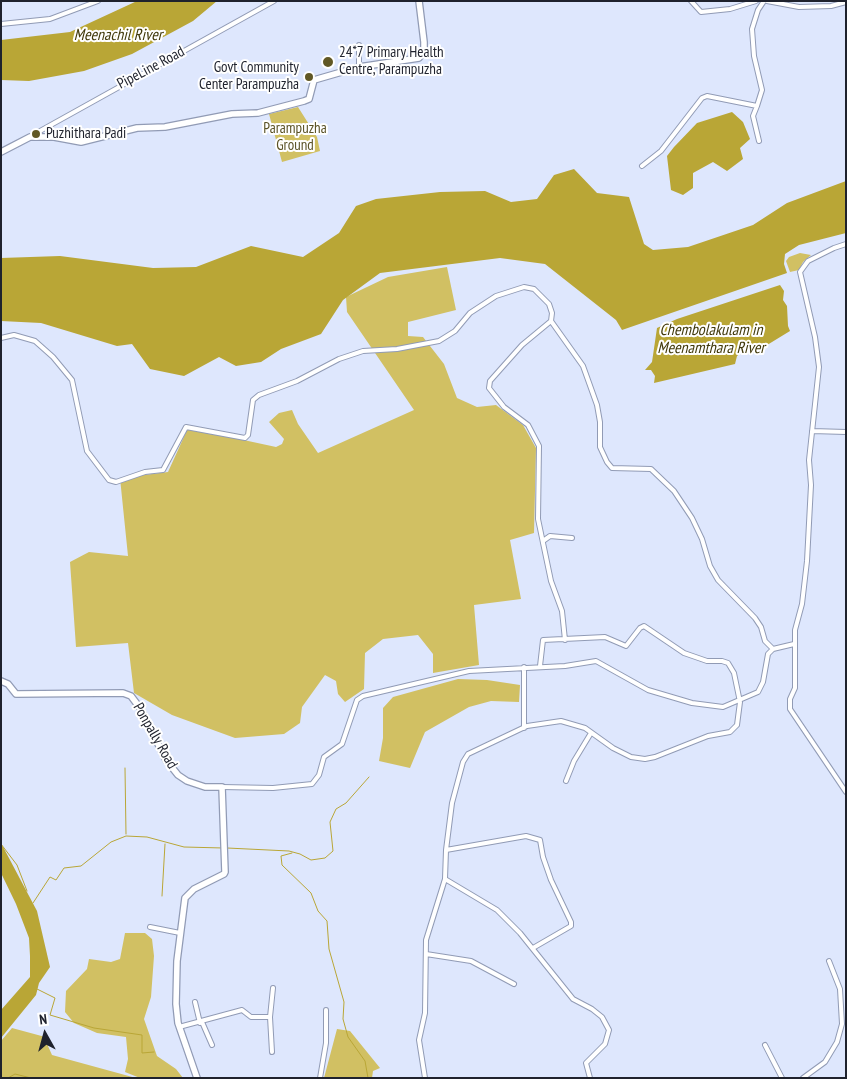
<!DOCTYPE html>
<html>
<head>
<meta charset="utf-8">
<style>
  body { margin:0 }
  #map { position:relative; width:847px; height:1079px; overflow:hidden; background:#dee7fd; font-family:"PT Sans Narrow",sans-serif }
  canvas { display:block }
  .frame { position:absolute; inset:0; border:2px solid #1f222d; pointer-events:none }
  .north { position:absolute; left:20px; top:1009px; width:50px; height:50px; -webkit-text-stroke:4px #fff; paint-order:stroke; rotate:353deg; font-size:14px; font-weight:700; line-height:20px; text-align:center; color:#1f222d }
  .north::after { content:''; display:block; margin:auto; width:18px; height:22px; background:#1f222d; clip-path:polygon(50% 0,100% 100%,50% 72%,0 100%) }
</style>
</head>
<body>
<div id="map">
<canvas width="847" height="1079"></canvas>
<div class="frame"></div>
<div class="north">N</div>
</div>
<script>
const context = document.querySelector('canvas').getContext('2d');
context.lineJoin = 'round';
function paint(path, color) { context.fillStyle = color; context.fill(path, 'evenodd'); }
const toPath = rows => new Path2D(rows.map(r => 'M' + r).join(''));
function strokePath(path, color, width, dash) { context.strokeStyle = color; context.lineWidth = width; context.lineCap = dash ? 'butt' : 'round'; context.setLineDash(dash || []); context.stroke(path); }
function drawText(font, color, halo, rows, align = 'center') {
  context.font = font + ' "PT Sans Narrow",sans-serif'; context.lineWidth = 4; context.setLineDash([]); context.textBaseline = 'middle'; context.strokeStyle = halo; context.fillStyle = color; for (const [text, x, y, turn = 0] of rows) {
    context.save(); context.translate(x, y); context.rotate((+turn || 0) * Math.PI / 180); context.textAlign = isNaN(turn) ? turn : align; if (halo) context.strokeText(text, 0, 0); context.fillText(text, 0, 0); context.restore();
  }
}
const green = toPath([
  [298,107,317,137,320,151,282,162,269,114],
  [800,253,811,255,803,262,799,270,790,272,786,261,789,257],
  [447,267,456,310,408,322,408,336,423,337,444,364,457,398,477,407,496,405,523,425,536,448,534,533,510,540,521,599,474,605,479,665,433,673,433,654,418,635,383,639,365,653,364,689,345,702,338,694,336,681,325,675,302,707,300,723,284,734,235,738,172,715,134,693,128,643,76,647,70,562,89,552,128,556,120,478,168,472,188,428,276,447,282,444,284,439,269,422,279,413,292,410,298,424,318,453,414,410,347,312,346,297,388,277],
  [458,679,487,680,520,685,519,702,491,701,469,707,425,732,410,768,379,761,383,738,383,708,393,697],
  [125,933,145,933,152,939,154,956,151,997,144,1019,157,1056,176,1069,183,1078,140,1078,125,1072,128,1059,126,1037,97,1033,74,1023,65,1012,66,991,87,969,89,959,111,962,120,959],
  [12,1028,49,1038,48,1046,52,1055,136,1078,1,1078,1,1041],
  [337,1029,350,1031,380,1068,373,1071,372,1078,324,1078]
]);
const water = toPath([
  [137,1,217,1,193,21,132,54,84,71,29,81,1,80,1,40,70,32],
  [732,112,743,122,750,139,740,148,743,159,727,171,713,162,693,173,693,188,683,195,671,190,667,156,674,147,697,123],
  [574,169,597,193,629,197,644,244,653,250,688,247,753,225,787,203,846,181,846,233,799,245,785,254,784,264,787,273,622,330,616,320,545,264,500,258,380,273,343,300,321,334,281,349,261,362,236,366,219,357,184,376,150,369,132,344,117,346,41,323,1,321,1,258,60,256,153,268,196,267,251,246,303,257,339,233,356,206,376,199,440,192,485,191,511,202,537,199,554,175],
  [780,285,784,291,783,300,787,306,788,326,790,331,754,353,744,350,737,356,735,364,654,383,655,376,651,370,645,370,652,362,657,328,677,319],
  [1,843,37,911,50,967,39,983,36,995,1,1038,1,1010,30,977,30,956,29,938,16,904,1,873]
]);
const stream = toPath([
  [125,768,126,834],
  [1,844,17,865,27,891],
  [227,848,289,851,300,854,311,860,325,858,333,851,330,822,336,809,346,803,369,777],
  [292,853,281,856,282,865,311,893,318,911,327,921,329,949,344,1002,343,1019,348,1037,365,1061,368,1078],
  [162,896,165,844],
  [33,903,50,877,56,880,64,868,81,866,111,842,126,836,147,837,184,847,223,848],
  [37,989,55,998,50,1015,94,1028,142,1035,142,1053,154,1052],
  [8,1078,15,1074,31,1078]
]);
const street = toPath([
  [691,1,701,12,730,9,756,1],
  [767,1,799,7,831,6,846,2],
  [1,24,50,19,98,1],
  [359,45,359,67],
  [757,106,753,116,759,141],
  [31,136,274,1],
  [642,166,661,151,702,98,707,96,757,106,762,90,754,56,752,29,758,10,764,1],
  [846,244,834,248,808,261,800,272,815,337,819,367,809,460,811,485,807,561,802,604,795,630,795,688,790,699,790,709,846,792],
  [551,321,583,366,597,405,600,422,600,447,607,462,612,468,651,469,674,491,692,518,702,539,710,566,718,580,755,618,761,627,765,641,773,649],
  [1,338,14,335,35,341,53,357,72,380,87,451,109,480,116,482,145,472,163,470,186,427,245,438,248,435,253,400,259,395,297,381,339,359,363,351,397,349,439,341,455,331,470,313,496,296,524,287,534,289,549,304,552,313,551,321,522,345,490,381,489,388,504,407,528,425,539,446,538,519,551,581,562,611,565,640],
  [812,431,846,432],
  [543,541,550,536,572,538],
  [524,728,524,667],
  [566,781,574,761,591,733],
  [222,787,273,788,312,784,319,775,324,757,342,744,357,700,363,696,469,671,565,666,596,661,648,690,692,703,723,707,758,692,763,682,768,654,773,649,794,644],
  [446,850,526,836,540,840,543,857,551,880,571,922,571,926,533,948],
  [445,879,497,910,520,933,573,999,592,1009,602,1017,609,1030,605,1044,586,1063,590,1078],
  [150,927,180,933],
  [426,954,471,961,514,984],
  [195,1002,200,1023],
  [202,1022,212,1045],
  [179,1027,242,1010,251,1017,270,1017],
  [765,1045,782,1078],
  [272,1052,270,1017,273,988],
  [320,1078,326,1043,326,1010],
  [425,1078,419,1040,425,1013,426,940,445,879,446,850,452,803,463,762,468,754,527,726,561,721,585,728,613,748,631,757,645,759,655,757,708,736,730,732,737,725,740,702,734,673,728,663,722,661,707,661,684,653,644,626,640,628,626,646,605,637,543,640,540,666],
  [803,1078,825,1062,837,1042,842,1024,840,989,829,961]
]);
const secondary = toPath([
  [1,152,30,137,54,137,81,142,137,128,165,127,232,114,258,113,304,101,309,99,314,80,359,67,419,58,424,51,424,42,419,1],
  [1,681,8,684,16,694,123,693,131,696,140,708,166,760,178,775,187,781,205,787,222,787,225,872,224,874,194,889,185,898,177,961,176,1004,178,1023,197,1078]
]);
const markers = [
  [328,62,6,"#615825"],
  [309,77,5,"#615825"],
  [36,134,5,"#615825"]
];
const poiNames = [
  ["24*7 Primary Health",339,53],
  ["Centre, Parampuzha",339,70],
  ["Govt Community",299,68,"right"],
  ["Center Parampuzha",299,85,"right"],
  ["Puzhithara Padi",46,134]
];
const streetNames = [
  ["PipeLine Road",151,68,-28],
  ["Ponpally Road",155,736,60]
];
const parkNames = [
  ["Parampuzha",295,129],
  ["Ground",295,146]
];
const waterNames = [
  ["Meenachil River",118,35],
  ["Chembolakulam in",711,330],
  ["Meenamthara River",711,348]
];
paint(green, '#d1c063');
paint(water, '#b9a636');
strokePath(stream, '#b9a636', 1);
strokePath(street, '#919bb5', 6);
strokePath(secondary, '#919bb5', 8);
strokePath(street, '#fff', 4);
strokePath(secondary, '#fff', 5.5);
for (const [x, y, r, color] of markers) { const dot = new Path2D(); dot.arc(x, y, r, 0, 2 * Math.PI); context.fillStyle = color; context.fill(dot); strokePath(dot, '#fff', 2); }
drawText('15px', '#1f222d', '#fff', poiNames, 'left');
drawText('15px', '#1f222d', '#fff', streetNames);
drawText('15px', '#5a5226', '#fff', parkNames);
drawText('italic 16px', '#41390b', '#fff', waterNames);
</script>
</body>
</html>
